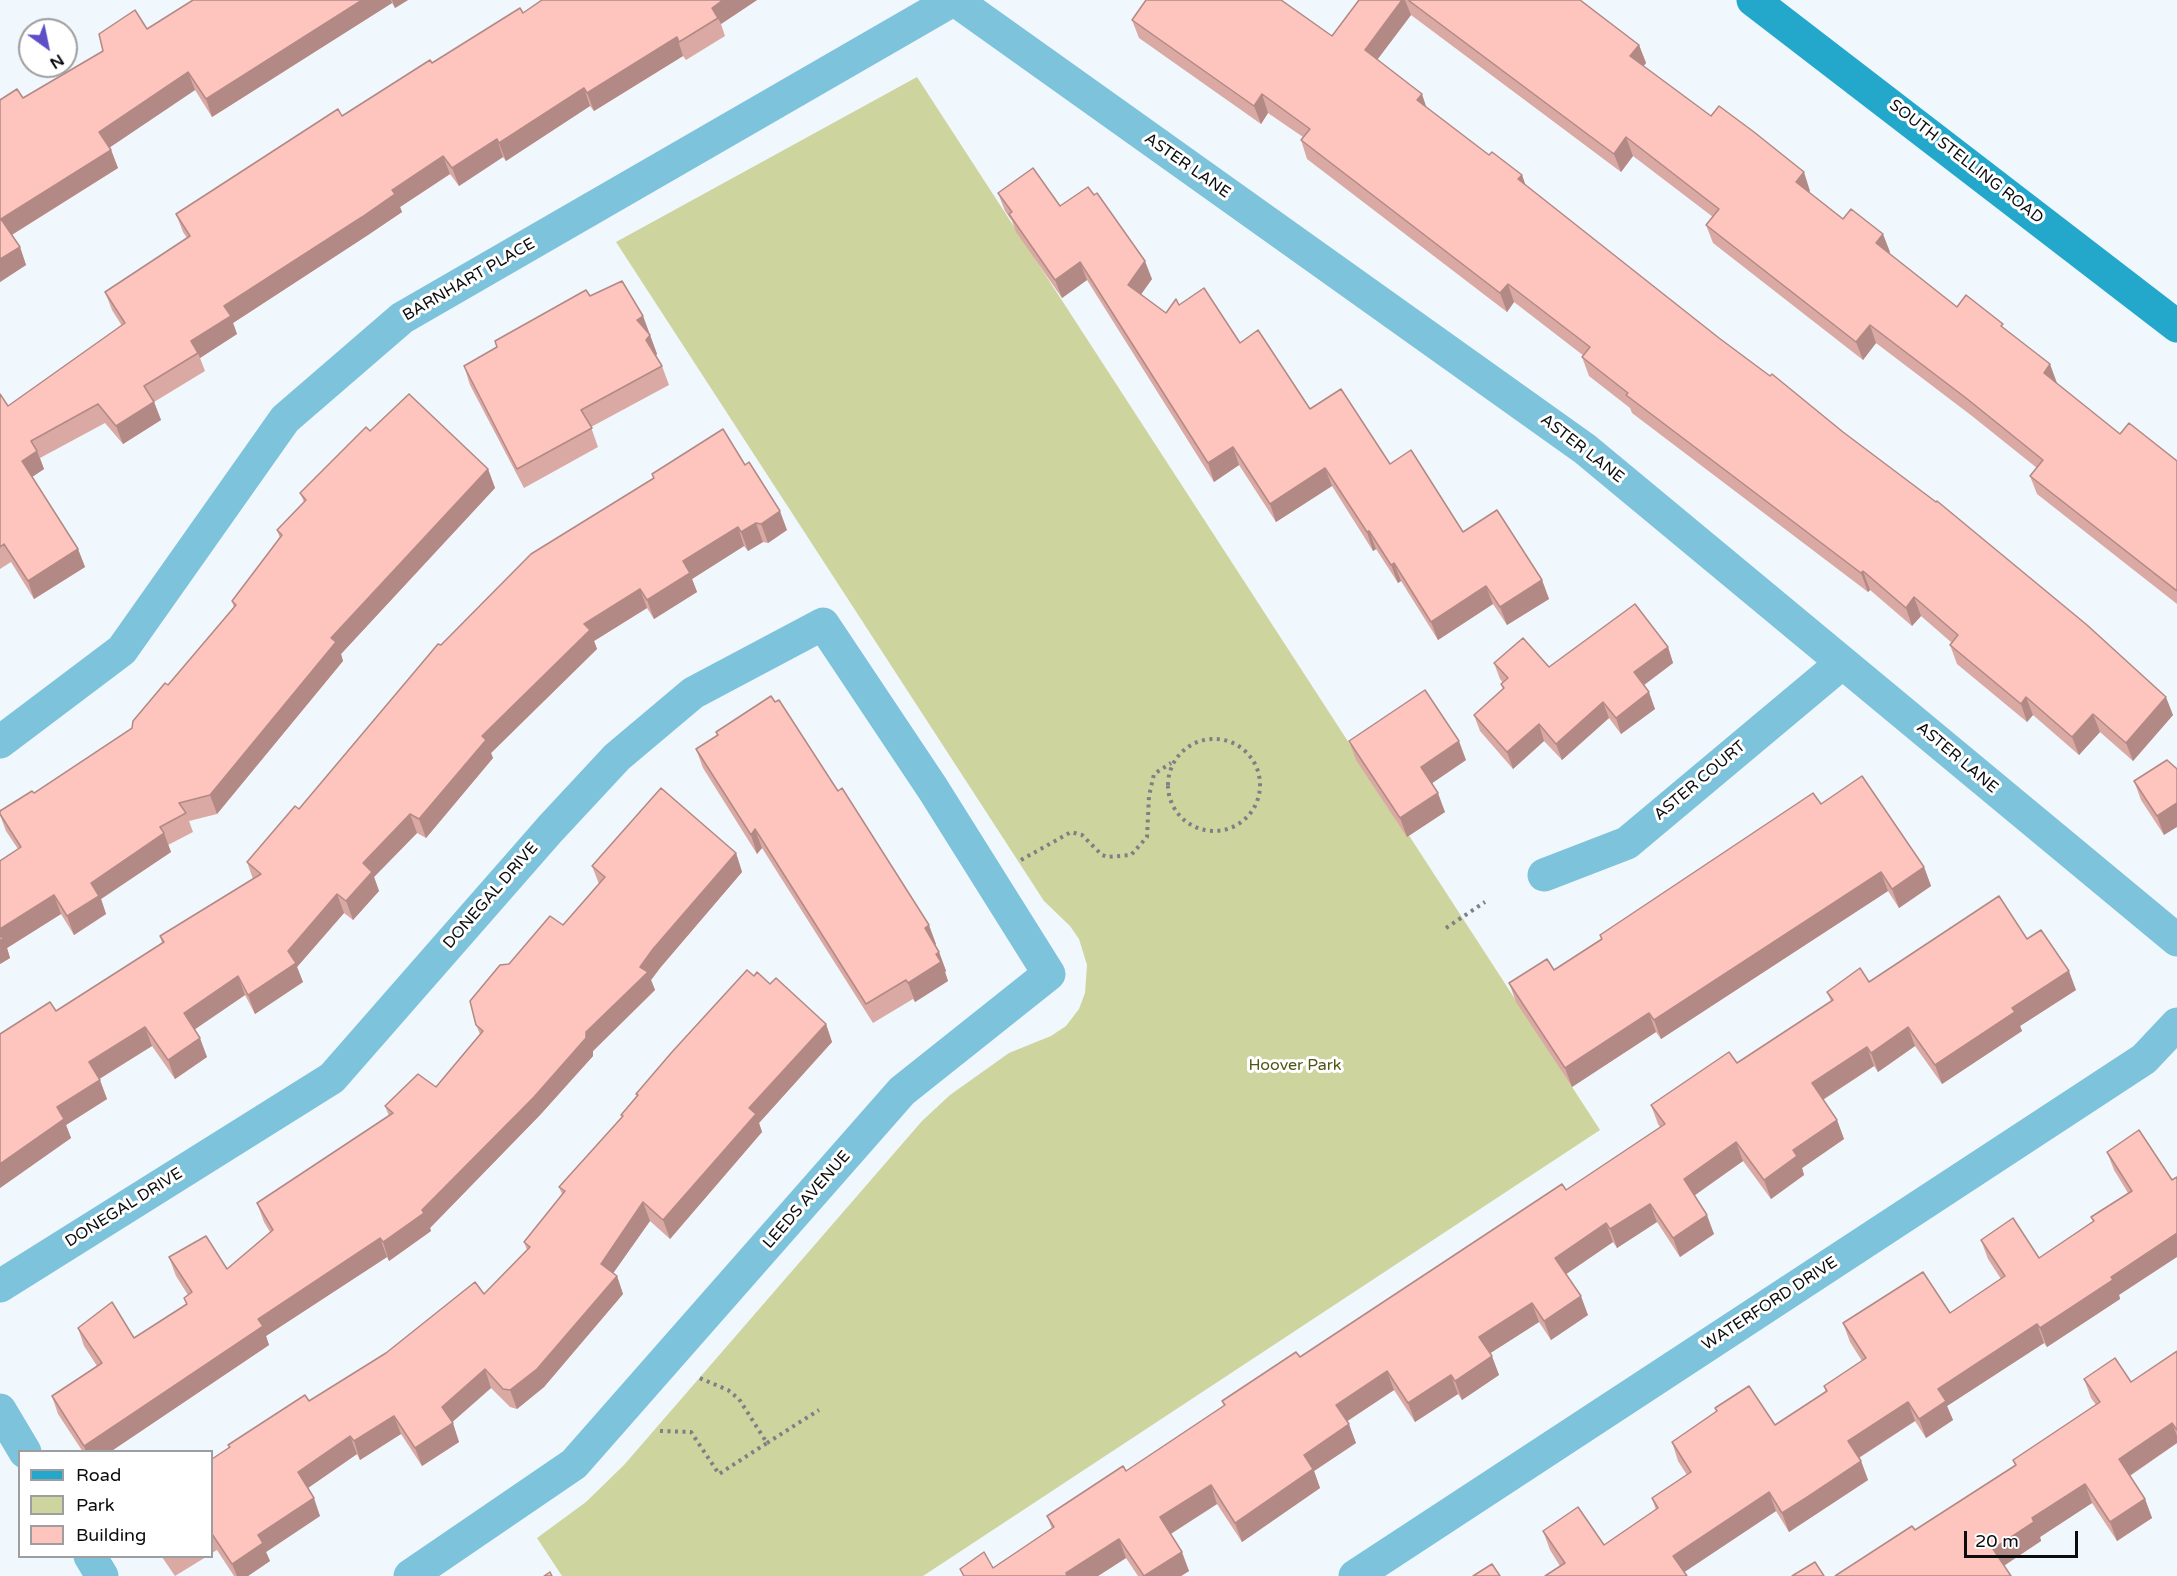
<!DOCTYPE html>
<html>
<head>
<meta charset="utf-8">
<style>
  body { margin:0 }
  #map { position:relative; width:2177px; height:1576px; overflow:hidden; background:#f0f7fd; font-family:"Varela Round",sans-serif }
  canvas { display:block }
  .legend { position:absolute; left:18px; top:1450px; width:195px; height:108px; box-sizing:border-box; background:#fff; border:2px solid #9d9e9f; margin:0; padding:8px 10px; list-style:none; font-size:18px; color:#0a0c0e }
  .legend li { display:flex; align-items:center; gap:12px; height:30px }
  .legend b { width:30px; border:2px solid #9d9e9f }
  .north { position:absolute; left:18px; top:18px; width:60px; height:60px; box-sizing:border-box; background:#fff; border:2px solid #9d9e9f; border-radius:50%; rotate:147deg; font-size:16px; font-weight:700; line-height:24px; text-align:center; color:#0a0c0e }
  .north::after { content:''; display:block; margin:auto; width:21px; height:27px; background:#5e4fc8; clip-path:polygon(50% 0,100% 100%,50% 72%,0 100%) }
  .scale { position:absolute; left:1964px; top:1531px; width:114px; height:27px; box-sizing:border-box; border:3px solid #0a0c0e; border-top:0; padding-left:8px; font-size:18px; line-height:21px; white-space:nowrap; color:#0a0c0e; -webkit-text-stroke:4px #fff; paint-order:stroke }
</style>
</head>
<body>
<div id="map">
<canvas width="2177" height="1576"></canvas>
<ul class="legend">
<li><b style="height:8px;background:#23a8cc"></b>Road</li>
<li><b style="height:16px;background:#cdd49d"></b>Park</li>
<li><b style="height:16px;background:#fec4be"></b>Building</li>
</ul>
<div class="north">N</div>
<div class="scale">20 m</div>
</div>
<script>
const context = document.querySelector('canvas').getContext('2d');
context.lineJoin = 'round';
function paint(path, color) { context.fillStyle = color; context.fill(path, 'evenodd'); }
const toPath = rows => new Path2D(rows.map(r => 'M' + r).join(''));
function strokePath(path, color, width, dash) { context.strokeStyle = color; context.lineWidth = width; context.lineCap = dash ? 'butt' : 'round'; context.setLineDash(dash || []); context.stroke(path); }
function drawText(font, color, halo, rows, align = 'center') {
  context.font = font + ' "Varela Round",sans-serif'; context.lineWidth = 6; context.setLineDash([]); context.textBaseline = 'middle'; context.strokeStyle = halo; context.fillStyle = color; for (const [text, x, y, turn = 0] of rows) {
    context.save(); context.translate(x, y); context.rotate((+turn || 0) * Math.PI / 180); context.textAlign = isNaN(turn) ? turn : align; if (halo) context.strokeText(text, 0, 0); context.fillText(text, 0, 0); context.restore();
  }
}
const green = toPath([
  [917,77,1600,1130,923,1576,562,1576,537,1538,586,1502,624,1465,922,1121,950,1095,1009,1053,1051,1036,1066,1026,1079,1009,1085,993,1087,965,1079,939,1070,926,1044,901,616,242]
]);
const path = toPath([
  '1168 785a46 46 0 1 1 92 0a46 46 0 1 1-92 0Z',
  [1021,860,1071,832,1082,835,1102,855,1108,857,1131,855,1147,837,1149,796,1154,774,1171,763],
  [1446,928,1485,902],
  [660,1431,691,1432,719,1474,767,1443,739,1399,728,1390,697,1377],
  [767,1443,819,1410]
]);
const minor = toPath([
  [955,0,1585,449,2177,940],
  [0,742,122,650,285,419,402,318,953,0],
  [1544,875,1627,843,1842,663],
  [0,1286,332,1078,550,829,617,757,693,693,823,624,933,789,1049,974,902,1091,574,1464,410,1576],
  [0,1410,25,1452],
  [90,1556,102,1576],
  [1355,1576,2144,1059,2177,1024]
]);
const secondary = toPath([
  [1753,0,2177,326]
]);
const wall = toPath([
  [193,0,408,0,395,8,392,3,212,117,195,90,110,147,118,168,12,235,20,247,26,265,0,282,23,98,147,29],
  [542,0,757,0,721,24,725,36,686,60,683,56,594,111,590,106,506,161,503,157,459,186,450,174,400,207,402,212,368,235,233,323,237,334,200,358,205,371,154,402,161,420,123,444,105,423,40,458,44,469,32,477,78,549,85,567,34,599,11,562,0,569,0,394,8,406,122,326,112,310,105,292,187,238,183,232,176,214,432,63,523,13],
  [1359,0,1580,0,1639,45,1646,63,1643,66,1810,191,1809,192,1843,219,1890,252,1889,253,1957,307,2004,328,2057,383,2056,384,2120,434,2177,461,2177,604,2037,494,2030,476,2037,468,1972,416,1876,343,1863,360,1713,243,1706,225,1713,217,1633,156,1621,172,1411,15,1377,60,1426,107,1489,155,1522,175,1526,186,2173,715,2133,761,2100,732,2079,755,2033,715,2027,722,1957,664,1950,645,1952,643,1921,616,1912,626,1870,590,1868,592,1632,413,1630,408,1589,376,1582,357,1584,356,1514,302,1507,312,1307,159,1301,140,1303,137,1268,113,1261,124,1139,38,1132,20,1332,36],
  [998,193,1060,206,1152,279,1141,294,1166,313,1179,305,1240,343,1310,409,1390,464,1463,532,1542,580,1549,599,1507,625,1493,604,1438,640,1401,581,1398,583,1376,549,1373,551,1332,486,1276,522,1239,465,1214,482,1087,280,1062,298,1016,232,1012,221,1005,211],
  [590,296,643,316,657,354,656,355,662,366,669,385,591,427,598,447,524,488,470,385,464,366],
  [370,431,488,469,495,488,341,654,343,661,217,814,189,821,193,832,168,845,171,852,101,899,106,914,74,935,61,914,7,948,10,958,0,964,18,849,6,831,0,815,0,811,34,793,132,728,234,608,232,601,280,538,277,530,304,502,300,493],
  [652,474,787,530,768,543,763,542,748,551,744,546,692,579,697,592,654,619,647,608,594,641,597,649,491,753,493,758,426,838,417,833,374,877,379,891,353,920,344,913,297,967,303,982,255,1014,245,995,195,1029,207,1057,175,1079,152,1046,99,1079,107,1099,66,1125,71,1138,0,1188,56,1011,162,943,160,936,253,879,247,862,299,809,441,645,653,478],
  [1668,647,1673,663,1644,685,1655,709,1621,734,1609,718,1562,760,1544,741,1513,769,1480,731,1474,715,1503,689,1501,684,1503,683,1500,679,1494,663,1549,667],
  [716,732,936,944,935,945,939,952,946,971,945,972,948,981,915,1002,913,999,873,1023,762,848,757,854,703,768,696,749,718,736],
  [1349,741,1466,760,1432,783,1445,812,1407,837,1356,760],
  [2177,769,2164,835,2141,800,2134,781],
  [1821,804,1924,867,1931,886,1899,908,1888,891,1661,1039,1656,1032,1572,1087,1516,1002,1509,983,1554,970,1601,939,1600,935],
  [736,853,742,872,660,968,651,980,655,990,593,1051,593,1056,540,1115,430,1228,431,1231,389,1261,387,1257,266,1336,269,1345,110,1452,83,1452,58,1414,52,1396,97,1366,84,1346,78,1328,134,1338,186,1304,184,1298,188,1295,176,1276,169,1257,227,1269,270,1232,264,1222,257,1203,389,1116,385,1106,436,1087,480,1034,476,1025,509,964,563,925,599,884,592,866],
  [2027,939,2076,990,2020,1026,2022,1031,1942,1084,1915,1046,1878,1072,1874,1066,1823,1100,1837,1120,1844,1139,1802,1168,1804,1175,1771,1199,1743,1161,1694,1195,1714,1234,1680,1257,1657,1222,1617,1248,1613,1242,1566,1274,1588,1315,1551,1340,1539,1322,1490,1353,1499,1375,1462,1400,1458,1394,1415,1422,1394,1390,1347,1421,1356,1443,1314,1471,1320,1488,1242,1542,1217,1504,1171,1534,1189,1571,1181,1576,1138,1576,1126,1558,1098,1576,963,1576,960,1569,993,1568,1052,1529,1047,1516,1126,1471,1224,1406,1222,1401,1300,1357,1566,1190,1660,1127,1658,1124,1651,1105,1737,1063,1831,1001,1827,992,1869,982],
  [754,976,770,984,826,1024,832,1042,759,1123,762,1132,670,1239,650,1221,613,1273,617,1276,623,1294,544,1387,517,1409,510,1407,491,1388,452,1422,459,1442,422,1466,401,1434,360,1460,357,1454,308,1488,320,1516,266,1552,270,1561,248,1576,234,1576,217,1550,212,1553,212,1459,229,1447,228,1445,309,1401,484,1294,527,1250,524,1242,562,1194,559,1187,622,1117,621,1115,637,1096,636,1094],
  [2107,1152,2172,1180,2119,1295,2120,1299,2047,1347,2044,1343,1947,1406,1953,1420,1926,1438,1915,1421,1859,1458,1861,1461,1868,1480,1789,1532,1776,1511,1684,1572,1560,1566,1550,1550,1543,1531,1604,1545,1656,1510,1652,1498,1687,1475,1678,1461,1672,1442,1717,1411,1715,1408,1775,1425,1826,1392,1824,1386,1862,1361,1850,1342,1843,1323,1950,1313,2001,1279,1988,1259,1981,1240,2039,1258,2093,1221,2091,1217,2128,1193,2114,1170],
  [2177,1351,2177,1443,2130,1476,2145,1499,2152,1518,2117,1541,2092,1503,2040,1537,2041,1541,2004,1566,1915,1530,2015,1465,2013,1460,2096,1405,2091,1398,2084,1379,2131,1382],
  [162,1557,206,1557,175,1576]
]);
const shadedWall = toPath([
  [362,0,391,0,392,3,212,117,206,99],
  [392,0,408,0,395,8],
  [723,0,757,0,721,24,718,18,712,8],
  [1402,0,1405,0,1411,15,1371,68,1365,50],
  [677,37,683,56,594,111,587,93],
  [1639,45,1646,63,1637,75,1630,56],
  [188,72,195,90,106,150,99,132],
  [584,88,590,106,506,161,499,143],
  [1262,94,1268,113,1261,124,1254,106],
  [1422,94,1428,112,1417,100],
  [1626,137,1633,156,1621,172,1614,154],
  [497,139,503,157,459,186,452,168],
  [111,150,118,168,8,237,1,219],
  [443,156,450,174,400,207,402,212,368,235,233,323,237,334,200,358,198,353,191,341,224,306,392,190],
  [1804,172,1810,191,1802,201,1796,182],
  [1522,175,1528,193,1518,179],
  [1883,234,1890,252,1882,261,1876,243],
  [20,247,26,265,0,282,0,259],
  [1145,261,1152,279,1135,303,1128,285],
  [1080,262,1087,280,1062,298,1055,280],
  [1508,284,1514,302,1507,312,1500,293],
  [643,316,657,354,653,359,637,320],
  [1870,325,1876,343,1863,360,1856,342],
  [2050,364,2057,383,2050,392,2044,373],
  [154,402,161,420,123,444,116,426],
  [1233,447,1239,465,1214,482,1208,463],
  [37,451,44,469,29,479,22,461],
  [1325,468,1332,486,1276,522,1270,504],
  [488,469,495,488,341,654,343,661,217,814,210,795,331,638],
  [780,511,787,530,768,543,761,524],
  [756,523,763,542,748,551,741,532],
  [738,527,744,546,692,579,697,592,654,619,647,600,683,561],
  [1369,531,1376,549,1373,551,1367,532],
  [78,549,85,567,34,599,28,581],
  [1394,563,1401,581,1398,583,1391,565],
  [1863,571,1870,590,1868,592,1861,573],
  [1542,580,1549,599,1507,625,1500,607],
  [1486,586,1493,604,1438,640,1431,622],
  [640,589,647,608,594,641,597,649,491,753,493,758,426,838,419,819,482,736,584,624],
  [1914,597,1921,616,1912,626,1906,608],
  [1668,647,1673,663,1640,688,1634,672],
  [1649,692,1655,709,1621,734,1616,718],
  [2026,697,2033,715,2027,722,2021,704],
  [2166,697,2173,715,2133,761,2126,743],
  [1603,702,1609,718,1562,760,1556,744],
  [2093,714,2100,732,2079,755,2072,737],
  [1539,724,1544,741,1513,769,1507,752],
  [1459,741,1466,760,1428,786,1421,767],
  [1438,793,1445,812,1407,837,1400,818],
  [2177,803,2177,827,2164,835,2157,816],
  [410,814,417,833,374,877,379,891,353,920,346,901,363,863],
  [755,829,762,848,757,854,751,835],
  [164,833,171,852,101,899,106,914,74,935,67,916,91,883],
  [736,853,742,872,660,968,651,980,655,990,593,1051,593,1056,540,1115,430,1228,431,1231,389,1261,383,1242,422,1210,640,967,653,949],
  [1924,867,1931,886,1899,908,1892,889],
  [1881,872,1888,891,1661,1039,1654,1020],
  [337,894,344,913,297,967,303,982,255,1014,248,995,288,951],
  [54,895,61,914,7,948,10,958,0,964,0,929],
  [929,925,936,944,932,947,925,928],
  [939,952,946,971,945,972,948,981,915,1002,908,983],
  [2069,971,2076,990,2020,1026,2022,1031,1942,1084,1935,1065,2012,1008],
  [238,976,245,995,191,1032,184,1013],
  [1649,1013,1656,1032,1572,1087,1565,1068],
  [826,1024,832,1042,759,1123,762,1132,670,1239,663,1220,749,1108],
  [145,1027,152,1046,96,1081,89,1062],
  [1908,1027,1915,1046,1878,1072,1871,1053],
  [200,1038,207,1057,175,1079,168,1060],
  [1867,1047,1874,1066,1819,1102,1812,1083],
  [100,1080,107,1099,66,1125,71,1138,0,1188,0,1164,57,1107],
  [1837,1120,1844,1139,1802,1168,1804,1175,1771,1199,1764,1180,1793,1150],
  [1736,1142,1743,1161,1691,1198,1684,1179],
  [643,1202,650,1221,607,1282,601,1264],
  [1650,1204,1657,1222,1617,1248,1610,1229],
  [1707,1215,1714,1234,1680,1257,1673,1238],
  [1606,1223,1613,1242,1562,1277,1555,1258],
  [2177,1233,2177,1257,2119,1295,2120,1299,2047,1347,2040,1328,2111,1277],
  [380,1238,387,1257,266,1336,269,1345,110,1452,86,1452,84,1446,258,1319],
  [617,1276,623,1294,544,1387,517,1409,510,1390],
  [1581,1296,1588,1315,1551,1340,1544,1321],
  [1532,1303,1539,1322,1486,1356,1479,1337],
  [2037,1324,2044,1343,1947,1406,1953,1420,1926,1438,1919,1419,1938,1389],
  [1492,1356,1499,1375,1462,1400,1455,1381],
  [485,1369,491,1388,449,1425,442,1407],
  [1387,1371,1394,1390,1343,1424,1336,1405],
  [1451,1375,1458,1394,1415,1422,1408,1403],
  [1908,1402,1915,1421,1855,1460,1848,1441],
  [394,1416,401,1434,360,1460,354,1441],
  [453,1423,459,1442,422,1466,415,1448],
  [2172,1423,2177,1436,2177,1443,2126,1478,2119,1459],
  [1349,1424,1356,1443,1314,1471,1320,1488,1242,1542,1235,1523,1304,1455],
  [350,1436,357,1454,305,1490,298,1472],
  [1861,1461,1868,1480,1789,1532,1782,1513],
  [2085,1484,2092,1503,2040,1537,2041,1541,2000,1568,1993,1549,2032,1518],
  [1211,1485,1217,1504,1167,1536,1160,1517],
  [1769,1492,1776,1511,1680,1575,1673,1556],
  [314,1498,320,1516,266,1552,270,1561,248,1576,237,1576,232,1564,258,1535],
  [2145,1499,2152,1518,2117,1541,2110,1522],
  [1119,1539,1126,1558,1098,1576,1067,1576,1066,1573],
  [1182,1552,1189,1571,1181,1576,1144,1576]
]);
const building = toPath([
  [193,0,362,0,206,99,188,72,99,132,111,150,1,219,20,247,0,259,0,100,17,89,23,98,103,51,99,34,135,10,147,29,193,0],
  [542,0,723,0,712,8,718,18,679,42,677,37,587,93,584,88,499,143,497,139,452,168,443,156,392,190,395,194,362,217,224,306,231,316,191,341,198,353,144,386,154,402,116,426,98,404,31,441,37,451,22,461,78,549,28,581,4,544,0,547,0,394,8,406,125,323,105,292,190,236,176,214,338,109,342,116,430,60,432,63,520,8,523,13,542,0],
  [1146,0,1281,0,1332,36,1359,0,1402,0,1365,50,1422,94,1417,100,1489,155,1492,152,1522,175,1518,179,1719,338,1770,376,1772,374,1843,432,1936,502,1937,501,2087,625,2166,697,2126,743,2093,714,2072,737,2026,697,2021,704,1950,645,1958,635,1914,597,1906,608,1863,571,1861,573,1626,395,1628,393,1582,357,1590,347,1508,284,1500,293,1301,140,1310,129,1262,94,1254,106,1132,20,1146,0],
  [1408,0,1580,0,1639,45,1630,56,1711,116,1719,106,1754,132,1804,172,1796,182,1843,219,1851,209,1883,234,1876,243,1957,307,1966,295,2003,324,2001,326,2050,364,2044,373,2120,434,2129,423,2177,461,2177,591,2030,476,2043,460,1966,398,1870,325,1856,342,1706,225,1719,209,1626,137,1614,154,1408,0],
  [1033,168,1060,206,1088,187,1094,195,1097,193,1145,261,1128,285,1166,313,1176,299,1179,305,1204,288,1240,343,1258,330,1310,409,1341,389,1390,464,1411,450,1463,532,1497,510,1542,580,1500,607,1486,586,1431,622,1394,563,1391,565,1369,531,1367,532,1325,468,1270,504,1233,447,1208,463,1080,262,1055,280,1009,214,1012,212,998,193,1033,168],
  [622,281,643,316,637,320,650,335,646,340,662,366,581,410,592,428,517,469,464,366,497,347,495,341,586,290,590,296,622,281],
  [409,394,488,469,331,638,336,642,210,795,179,803,186,813,160,827,164,833,91,883,99,896,67,916,54,895,0,929,0,861,21,847,0,814,0,811,32,791,34,793,132,728,133,721,165,683,168,685,236,605,232,601,282,535,277,530,306,500,300,493,366,427,370,431,409,394],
  [723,429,745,465,749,462,780,511,761,524,756,523,741,532,738,527,683,561,690,573,647,600,640,589,584,624,590,630,482,736,486,740,419,819,410,814,363,863,372,872,346,901,337,894,288,951,296,963,248,995,238,976,184,1013,200,1038,168,1060,145,1027,89,1062,100,1080,57,1107,64,1119,0,1164,0,1034,50,1002,56,1011,164,942,160,936,261,874,247,862,295,806,299,809,438,644,441,645,531,554,654,478,652,474,723,429],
  [1635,604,1668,647,1634,672,1649,692,1616,718,1603,702,1556,744,1539,724,1507,752,1474,715,1504,688,1501,684,1508,678,1494,663,1523,638,1549,667,1635,604],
  [1425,690,1459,741,1421,767,1438,793,1400,818,1349,741,1425,690],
  [771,696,775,702,779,700,834,785,838,791,842,788,929,925,925,928,939,952,936,954,941,962,908,983,906,980,866,1004,755,829,751,835,696,749,718,735,716,732,771,696],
  [2167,760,2177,769,2177,803,2157,816,2134,781,2167,760],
  [1862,776,1924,867,1892,889,1881,872,1654,1020,1649,1013,1565,1068,1509,983,1547,959,1554,970,1602,939,1600,935,1813,793,1821,804,1862,776],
  [661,788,736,853,653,949,640,967,648,972,586,1032,586,1038,534,1097,422,1210,424,1213,383,1242,380,1238,258,1319,263,1326,84,1446,52,1396,102,1363,78,1328,112,1302,134,1338,187,1304,184,1298,192,1292,169,1257,206,1236,227,1269,273,1230,257,1203,393,1113,385,1106,418,1074,436,1087,483,1031,476,1025,470,1001,500,965,509,964,550,916,563,925,605,877,592,866,661,788],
  [1999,896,2027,939,2041,930,2069,971,2012,1008,2015,1012,1935,1065,1908,1027,1871,1053,1867,1047,1812,1083,1837,1120,1793,1150,1797,1156,1764,1180,1736,1142,1684,1179,1707,1215,1673,1238,1650,1204,1610,1229,1606,1223,1555,1258,1581,1296,1544,1321,1532,1303,1479,1337,1492,1356,1455,1381,1451,1375,1408,1403,1387,1371,1336,1405,1349,1424,1304,1455,1313,1469,1235,1523,1211,1485,1160,1517,1182,1552,1144,1576,1119,1539,1066,1573,1067,1576,964,1576,960,1569,984,1552,993,1568,1054,1527,1047,1516,1123,1466,1126,1471,1225,1405,1222,1401,1296,1352,1300,1357,1562,1184,1566,1190,1665,1124,1651,1105,1729,1052,1737,1063,1833,1000,1827,992,1860,968,1869,982,1999,896],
  [0,934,3,939,0,941,0,934],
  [747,970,754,976,757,972,770,984,776,978,826,1024,749,1108,756,1114,663,1220,643,1202,601,1264,617,1276,537,1369,510,1390,503,1389,485,1369,442,1407,453,1423,415,1448,394,1416,354,1441,350,1436,298,1472,314,1498,258,1535,263,1543,232,1564,212,1534,212,1459,230,1447,228,1445,305,1395,309,1401,386,1353,475,1282,484,1294,530,1247,524,1242,565,1191,559,1187,623,1116,621,1115,638,1095,636,1094,672,1052,747,970],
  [2139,1130,2172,1180,2177,1177,2177,1233,2111,1277,2113,1280,2040,1328,2037,1324,1938,1389,1946,1401,1919,1419,1908,1402,1848,1441,1861,1461,1807,1497,1782,1513,1769,1492,1673,1556,1687,1576,1545,1576,1565,1563,1543,1531,1578,1507,1604,1545,1658,1508,1652,1498,1691,1472,1672,1442,1717,1411,1715,1408,1749,1386,1775,1425,1827,1391,1824,1386,1866,1358,1843,1323,1923,1272,1950,1313,2005,1276,1981,1240,2013,1218,2039,1258,2094,1221,2091,1217,2132,1191,2107,1152,2139,1130],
  [2177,1351,2177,1430,2172,1423,2119,1459,2145,1499,2110,1522,2085,1484,2032,1518,2034,1522,1993,1549,2011,1576,1835,1576,1912,1526,1915,1530,2016,1465,2013,1460,2100,1402,2084,1379,2115,1358,2131,1382,2177,1351],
  [1815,1562,1824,1576,1792,1576,1815,1562],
  [1492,1564,1500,1576,1473,1576,1492,1564],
  [550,1572,552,1576,544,1576,550,1572]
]);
const streetNames = [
  ["SOUTH STELLING ROAD",1966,162,38],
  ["ASTER LANE",1187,166,35],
  ["BARNHART PLACE",469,280,-30],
  ["ASTER LANE",1582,449,38],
  ["ASTER LANE",1957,758,40],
  ["ASTER COURT",1700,781,-40],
  ["DONEGAL DRIVE",491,896,-49],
  ["LEEDS AVENUE",807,1200,-49],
  ["DONEGAL DRIVE",124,1208,-32],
  ["WATERFORD DRIVE",1770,1304,-33]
];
const parkNames = [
  ["Hoover Park",1295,1066]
];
paint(green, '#cdd49d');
strokePath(path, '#7d8185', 4, [3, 4.5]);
strokePath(minor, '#7dc3db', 33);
strokePath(secondary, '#23a8cc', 33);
paint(wall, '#daa9a3');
paint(shadedWall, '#b28985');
paint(building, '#fec4be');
strokePath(building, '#b28985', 1.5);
drawText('16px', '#0a0c0e', '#fff', streetNames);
drawText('16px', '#515614', '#fff', parkNames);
</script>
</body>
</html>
